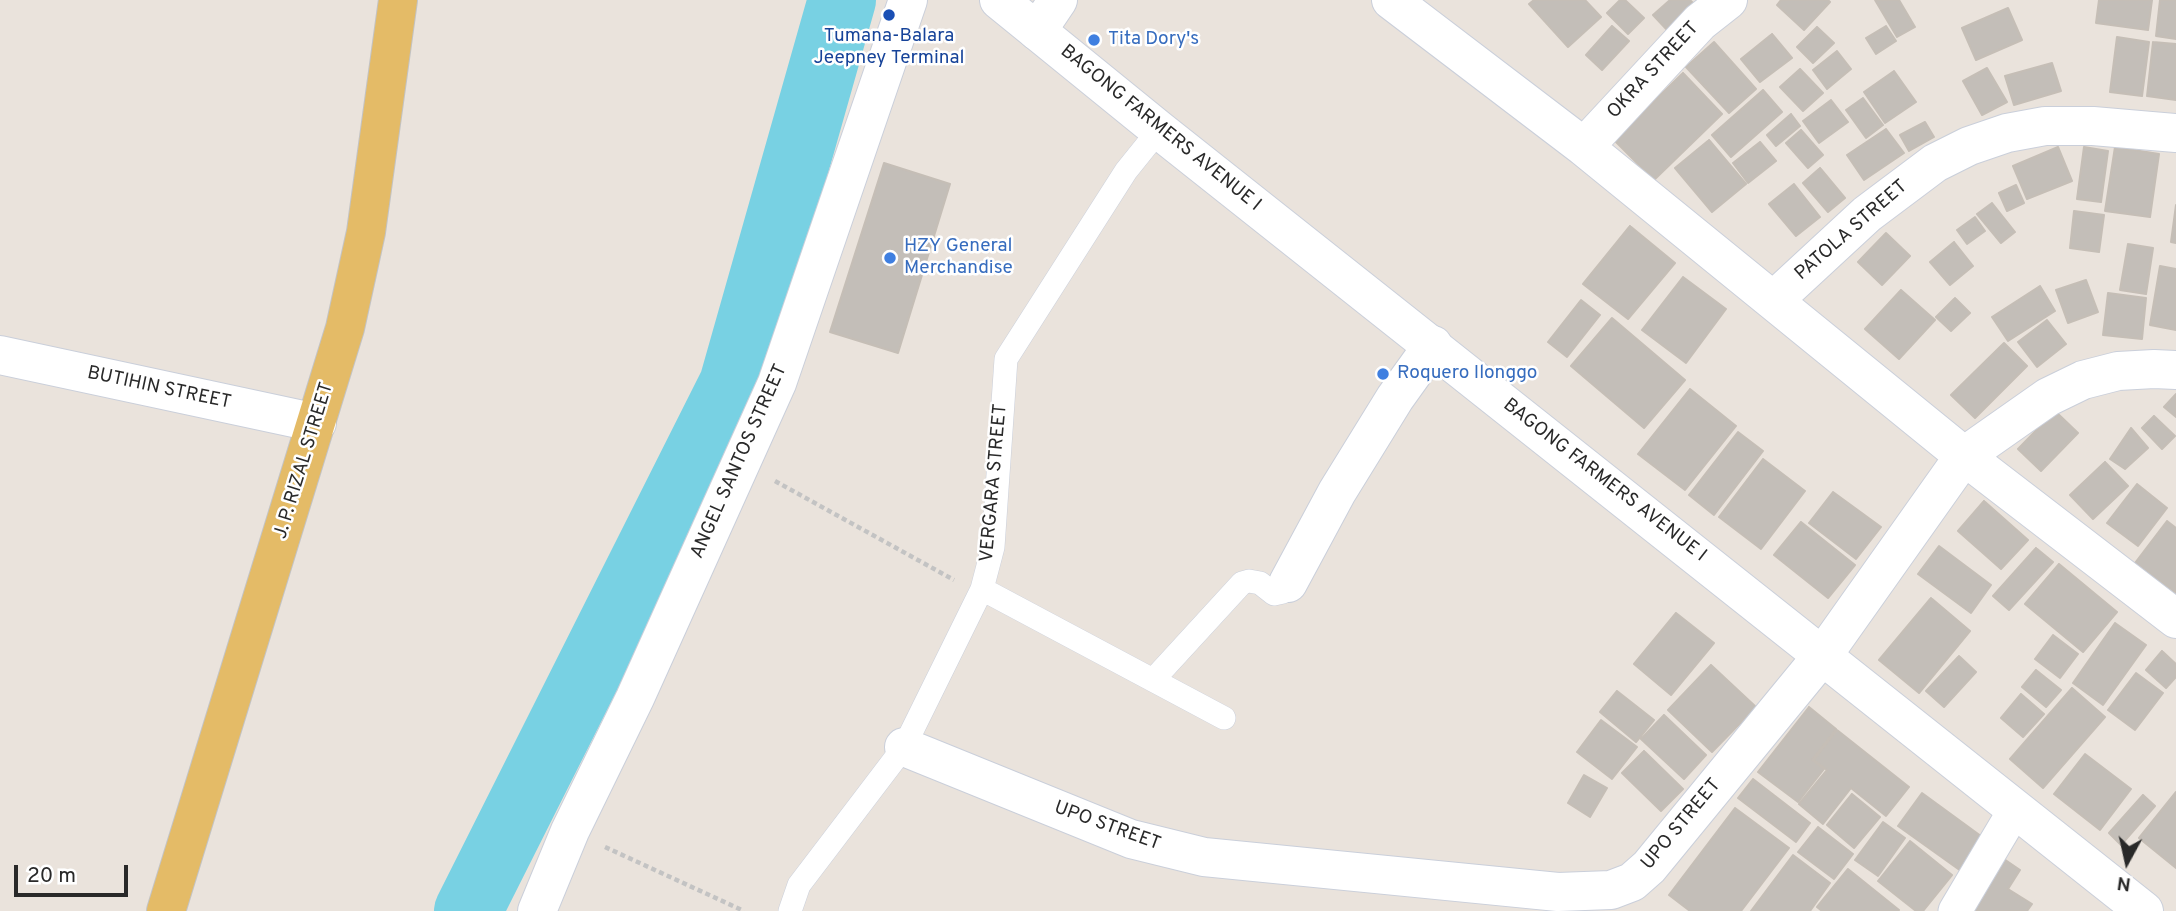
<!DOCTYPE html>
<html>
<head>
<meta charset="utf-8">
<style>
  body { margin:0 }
  #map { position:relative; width:2176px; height:911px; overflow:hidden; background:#eae3dc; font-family:Overpass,sans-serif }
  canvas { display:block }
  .north { position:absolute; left:2092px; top:827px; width:70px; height:70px; -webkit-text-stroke:5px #fff; paint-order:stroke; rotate:188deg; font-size:19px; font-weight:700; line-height:28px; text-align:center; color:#292929 }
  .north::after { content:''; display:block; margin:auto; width:24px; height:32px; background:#292929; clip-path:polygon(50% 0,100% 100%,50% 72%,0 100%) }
  .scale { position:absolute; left:14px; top:865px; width:114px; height:32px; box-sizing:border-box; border:4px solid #292929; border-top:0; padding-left:9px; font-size:21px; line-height:24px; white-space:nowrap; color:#292929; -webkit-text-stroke:5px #fff; paint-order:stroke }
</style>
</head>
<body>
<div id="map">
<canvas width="2176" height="911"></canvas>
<div class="north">N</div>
<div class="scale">20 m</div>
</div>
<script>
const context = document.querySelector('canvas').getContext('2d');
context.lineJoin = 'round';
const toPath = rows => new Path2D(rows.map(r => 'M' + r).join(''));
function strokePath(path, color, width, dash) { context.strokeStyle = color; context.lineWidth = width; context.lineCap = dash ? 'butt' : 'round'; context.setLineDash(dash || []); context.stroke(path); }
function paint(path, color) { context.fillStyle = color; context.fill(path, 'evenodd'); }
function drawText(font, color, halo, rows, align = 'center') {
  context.font = font + ' Overpass,sans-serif'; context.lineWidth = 5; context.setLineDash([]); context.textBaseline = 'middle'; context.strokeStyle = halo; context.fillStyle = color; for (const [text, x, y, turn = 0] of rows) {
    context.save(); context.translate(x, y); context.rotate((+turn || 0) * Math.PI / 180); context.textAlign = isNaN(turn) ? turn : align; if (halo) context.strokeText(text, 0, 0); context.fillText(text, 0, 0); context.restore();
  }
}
const river = toPath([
  [468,911,733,384,842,0]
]);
const building = toPath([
  [1534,0,1585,0,1601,17,1568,47,1529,4,1534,0],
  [1620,0,1625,0,1644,18,1628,34,1607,13,1620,0],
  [1670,0,1690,0,1696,6,1668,31,1653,15,1670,0],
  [1781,0,1828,0,1830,2,1804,30,1777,5,1781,0],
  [1875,0,1899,0,1915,27,1897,37,1875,0],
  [2099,0,2152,0,2148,30,2096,23,2099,0],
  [2160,0,2176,0,2176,39,2156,36,2160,0],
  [2008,8,2022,40,1976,60,1962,28,2008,8],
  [1612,26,1629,41,1602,70,1586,55,1612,26],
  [1886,26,1896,41,1876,54,1866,38,1886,26],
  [1817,27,1834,43,1813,63,1797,47,1817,27],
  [1772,34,1792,58,1760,82,1741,59,1772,34],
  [2117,37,2149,42,2142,96,2110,92,2117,37],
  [1714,42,1756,89,1729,113,1686,67,1714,42],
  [2153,42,2176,44,2176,100,2147,96,2153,42],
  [1837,51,1851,69,1827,89,1813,70,1837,51],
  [2052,63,2061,91,2014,105,2005,76,2052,63],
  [1987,68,2007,102,1982,115,1963,81,1987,68],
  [1800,69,1823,93,1803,111,1780,87,1800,69],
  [1894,71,1916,102,1885,123,1864,92,1894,71],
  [1683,73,1722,114,1654,180,1614,140,1683,73],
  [1763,90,1782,112,1731,157,1712,135,1763,90],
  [1863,98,1883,125,1866,138,1846,110,1863,98],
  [1831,100,1848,122,1819,143,1803,121,1831,100],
  [1791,114,1800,126,1776,146,1767,135,1791,114],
  [1925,122,1934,137,1909,151,1900,135,1925,122],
  [1886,129,1904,153,1864,180,1847,155,1886,129],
  [1801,130,1823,155,1808,168,1786,143,1801,130],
  [1709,140,1746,184,1712,212,1675,168,1709,140],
  [1760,142,1776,161,1748,183,1733,163,1760,142],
  [2058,147,2072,181,2027,199,2013,166,2058,147],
  [2084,147,2108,151,2101,202,2077,199,2084,147],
  [2115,147,2159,154,2150,217,2105,211,2115,147],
  [884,163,950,184,898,353,830,332,884,163],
  [1820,168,1845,198,1828,212,1803,183,1820,168],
  [1794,184,1820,217,1796,236,1769,204,1794,184],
  [2016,185,2024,203,2007,211,1999,193,2016,185],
  [1992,203,2015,232,2001,243,1977,214,1992,203],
  [2176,205,2176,243,2171,242,2176,205],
  [2074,211,2104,215,2099,252,2070,248,2074,211],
  [1975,217,1985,231,1967,244,1957,230,1975,217],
  [1630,226,1675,263,1628,319,1583,284,1630,226],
  [1886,233,1910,256,1882,285,1858,262,1886,233],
  [1954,242,1973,266,1950,285,1930,262,1954,242],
  [2128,244,2153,248,2146,294,2120,290,2128,244],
  [2160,266,2176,269,2176,330,2150,325,2160,266],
  [1683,277,1726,309,1686,363,1642,330,1683,277],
  [2086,280,2098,312,2068,323,2056,290,2086,280],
  [2040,286,2055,311,2008,341,1992,317,2040,286],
  [1901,290,1935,320,1899,359,1865,329,1901,290],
  [2108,293,2146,298,2142,339,2103,335,2108,293],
  [1955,298,1970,313,1951,331,1936,317,1955,298],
  [1581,300,1600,315,1567,357,1548,342,1581,300],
  [1612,318,1685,380,1644,428,1571,366,1612,318],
  [2047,320,2066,344,2037,367,2018,342,2047,320],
  [2004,343,2027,366,1975,418,1951,395,2004,343],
  [1690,389,1736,426,1685,490,1638,454,1690,389],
  [2176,394,2176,417,2164,407,2176,394],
  [2055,411,2078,433,2041,471,2018,449,2055,411],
  [2154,416,2175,436,2162,449,2142,428,2154,416],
  [2131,428,2148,448,2125,469,2110,459,2131,428],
  [1738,432,1763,451,1714,515,1689,495,1738,432],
  [1763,459,1805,491,1761,549,1719,517,1763,459],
  [2105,462,2128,486,2093,519,2070,495,2105,462],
  [2137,484,2167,508,2138,546,2107,523,2137,484],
  [1833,492,1881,527,1856,559,1809,523,1833,492],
  [1984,501,2028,540,2001,569,1958,531,1984,501],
  [2167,521,2176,528,2176,593,2135,563,2167,521],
  [1801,522,1855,565,1828,598,1774,555,1801,522],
  [1939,546,1991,585,1971,613,1918,574,1939,546],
  [2036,548,2053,562,2009,610,1993,596,2036,548],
  [2059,564,2117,612,2083,652,2025,604,2059,564],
  [1931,598,1970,631,1919,693,1879,660,1931,598],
  [1676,613,1714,643,1671,695,1634,664,1676,613],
  [2115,623,2146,645,2103,705,2073,683,2115,623],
  [2053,635,2078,654,2060,678,2035,659,2053,635],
  [2162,651,2176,664,2176,677,2166,688,2146,670,2162,651],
  [1959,656,1976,672,1944,707,1926,691,1959,656],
  [1711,665,1756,707,1712,752,1668,710,1711,665],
  [2036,670,2061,690,2046,707,2022,687,2036,670],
  [2136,673,2163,693,2135,730,2108,710,2136,673],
  [2072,688,2105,717,2043,788,2010,759,2072,688],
  [1617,691,1654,720,1636,742,1600,712,1617,691],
  [2021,694,2044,714,2023,737,2001,718,2021,694],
  [1809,707,1836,729,1812,760,1824,769,1798,802,1758,772,1809,707],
  [1664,715,1706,755,1684,779,1641,739,1664,715],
  [1601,720,1637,747,1612,779,1577,752,1601,720],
  [1837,730,1909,787,1886,816,1851,788,1823,824,1799,804,1827,770,1814,760,1837,730],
  [1644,751,1683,789,1661,811,1622,773,1644,751],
  [2085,754,2131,789,2100,830,2054,794,2085,754],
  [1584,775,1607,788,1590,817,1568,803,1584,775],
  [1753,779,1810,823,1796,842,1738,798,1753,779],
  [2176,792,2176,868,2139,838,2176,792],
  [1922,793,1985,839,1961,871,1898,826,1922,793],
  [1852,794,1880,817,1854,848,1827,825,1852,794],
  [2143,795,2155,806,2121,845,2109,833,2143,795],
  [1735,808,1789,848,1741,911,1690,911,1669,895,1735,808],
  [1883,822,1905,838,1878,876,1855,860,1883,822],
  [1818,827,1853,854,1834,879,1798,852,1818,827],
  [1910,841,1952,875,1923,911,1916,911,1878,881,1910,841],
  [1793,855,1830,883,1810,911,1751,911,1793,855],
  [2001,857,2020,870,2008,889,2032,904,2027,911,1972,911,2001,857],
  [1848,869,1899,910,1898,911,1822,911,1817,907,1848,869]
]);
const path = toPath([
  [775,481,954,580],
  [605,847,744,911]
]);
const service = toPath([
  [982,589,1224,718],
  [1153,680,1242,583,1249,581,1260,583,1274,594,1283,592,1288,583],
  [790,911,799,885,904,747,982,589,993,547,1006,359,1126,171,1159,130]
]);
const pedestrian = toPath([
  [1955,911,2016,808]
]);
const minor = toPath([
  [1391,0,1584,147,1964,456,2176,619],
  [1037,31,1058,0],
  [1584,147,1700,22,1728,0],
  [1774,300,1867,214,1935,163,1969,146,2007,133,2045,126,2093,126,2176,133],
  [0,355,317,423],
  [1288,583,1337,492,1395,398,1433,345],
  [904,747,1131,839,1204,857,1558,892,1611,890,1632,882,1649,867,1823,655,1964,456,2048,397,2083,380,2118,371,2154,369,2176,370]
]);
const tertiary = toPath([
  [999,0,1159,130,2144,911],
  [537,911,570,831,635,698,777,383,908,0]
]);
const primary = toPath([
  [166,911,345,328,366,232,398,0]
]);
const markers = [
  [889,15,7,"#1a4fb4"],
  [1094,40,7,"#3f7fe0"],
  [890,258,7,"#3f7fe0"],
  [1383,374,7,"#3f7fe0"]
];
const transitNames = [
  ["Tumana-Balara",889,37],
  ["Jeepney Terminal",889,59]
];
const shopNames = [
  ["Tita Dory's",1108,40],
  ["HZY General",904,247],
  ["Merchandise",904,269],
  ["Roquero Ilonggo",1397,374]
];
const streetNames = [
  ["OKRA STREET",1654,71,-47],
  ["BAGONG FARMERS AVENUE I",1160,129,39],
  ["PATOLA STREET",1852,231,-41],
  ["BUTIHIN STREET",159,389,12],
  ["J. P. RIZAL STREET",305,461,-73],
  ["ANGEL SANTOS STREET",740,462,-66],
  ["BAGONG FARMERS AVENUE I",1604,481,38],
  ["VERGARA STREET",995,483,-85],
  ["UPO STREET",1682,825,-50],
  ["UPO STREET",1107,827,20]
];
strokePath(river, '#78d1e3', 68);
paint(building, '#c3beb8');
strokePath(building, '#c5beb6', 2);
strokePath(service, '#cacfda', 24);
strokePath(pedestrian, '#cacfda', 35);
strokePath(minor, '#cacfda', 40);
strokePath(tertiary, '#cacfda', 40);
strokePath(primary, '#c3c3c3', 40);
strokePath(path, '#c3c3c3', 4.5, [5, 3.5]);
strokePath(service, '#fff', 23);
strokePath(pedestrian, '#fff', 33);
strokePath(minor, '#fff', 38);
strokePath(tertiary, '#fff', 38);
strokePath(primary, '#e4bb67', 38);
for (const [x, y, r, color] of markers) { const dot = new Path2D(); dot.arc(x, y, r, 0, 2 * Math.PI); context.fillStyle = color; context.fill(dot); strokePath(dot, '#fff', 2.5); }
drawText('19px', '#164399', '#fff', transitNames);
drawText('19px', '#366cbe', '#fff', shopNames, 'left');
drawText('19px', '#292929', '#fff', streetNames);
</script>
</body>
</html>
